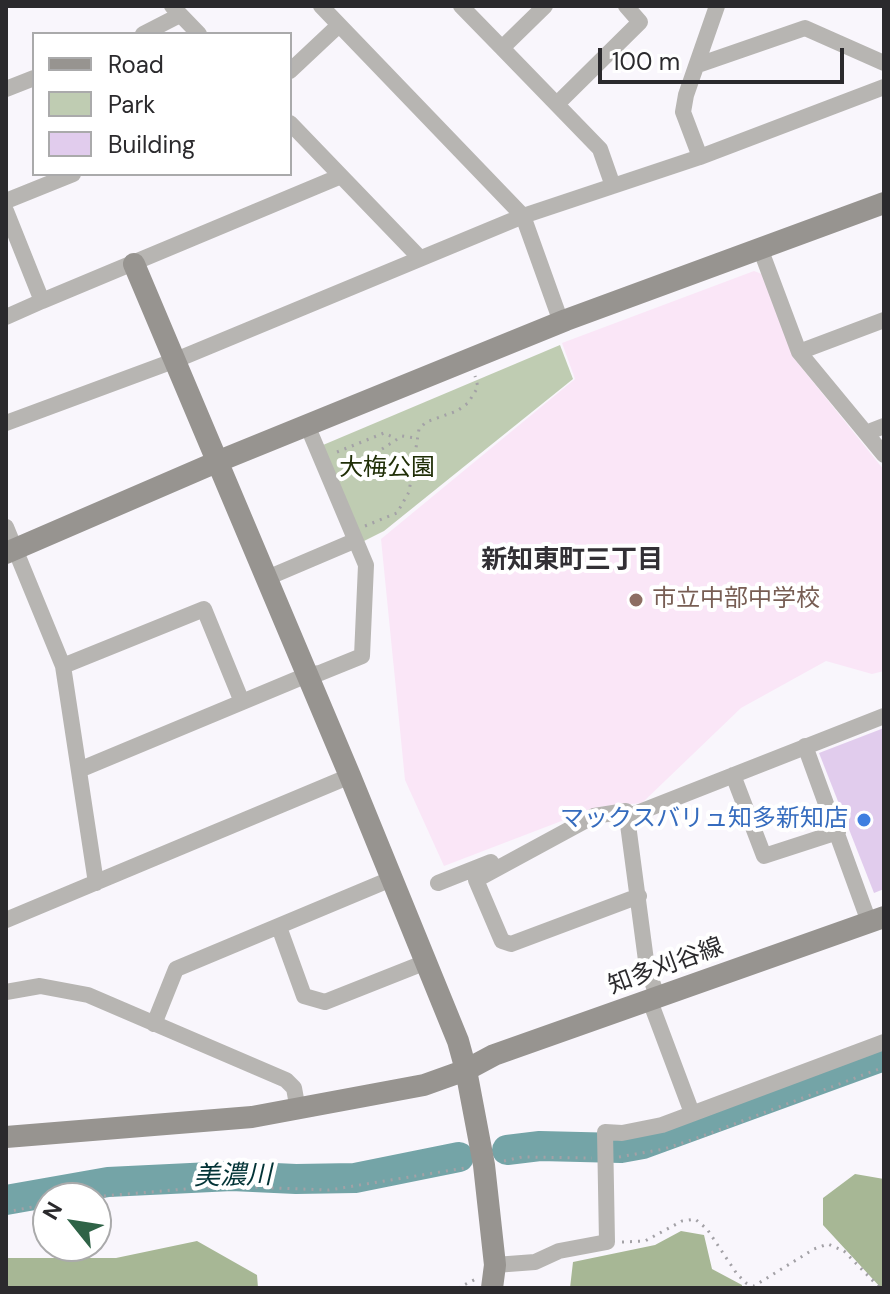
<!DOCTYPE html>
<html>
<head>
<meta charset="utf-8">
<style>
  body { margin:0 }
  #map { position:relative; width:890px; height:1294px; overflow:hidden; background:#f9f6fc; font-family:"DM Sans",sans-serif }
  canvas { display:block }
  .frame { position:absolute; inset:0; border:8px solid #2b2a2d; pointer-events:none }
  .legend { position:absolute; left:32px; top:32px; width:260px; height:144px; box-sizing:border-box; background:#fff; border:2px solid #aaaaab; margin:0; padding:10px 14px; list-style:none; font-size:24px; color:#2b2a2d }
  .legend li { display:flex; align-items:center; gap:16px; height:40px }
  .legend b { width:40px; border:2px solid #aaaaab }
  .north { position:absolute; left:32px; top:1182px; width:80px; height:80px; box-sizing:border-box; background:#fff; border:2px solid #aaaaab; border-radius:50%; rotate:300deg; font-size:22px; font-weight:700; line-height:32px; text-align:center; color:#2b2a2d }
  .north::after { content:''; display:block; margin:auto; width:28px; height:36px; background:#2f6347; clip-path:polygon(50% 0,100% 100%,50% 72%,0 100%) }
  .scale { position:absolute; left:598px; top:48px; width:246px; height:36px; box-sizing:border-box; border:4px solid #2b2a2d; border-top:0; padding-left:10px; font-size:24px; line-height:28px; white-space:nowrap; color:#2b2a2d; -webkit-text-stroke:6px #fff; paint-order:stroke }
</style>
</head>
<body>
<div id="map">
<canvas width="890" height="1294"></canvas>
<div class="frame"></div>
<ul class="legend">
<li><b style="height:10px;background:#979490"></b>Road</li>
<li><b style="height:22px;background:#bfccb2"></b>Park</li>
<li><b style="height:22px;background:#e1cced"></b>Building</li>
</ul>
<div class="north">N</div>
<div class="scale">100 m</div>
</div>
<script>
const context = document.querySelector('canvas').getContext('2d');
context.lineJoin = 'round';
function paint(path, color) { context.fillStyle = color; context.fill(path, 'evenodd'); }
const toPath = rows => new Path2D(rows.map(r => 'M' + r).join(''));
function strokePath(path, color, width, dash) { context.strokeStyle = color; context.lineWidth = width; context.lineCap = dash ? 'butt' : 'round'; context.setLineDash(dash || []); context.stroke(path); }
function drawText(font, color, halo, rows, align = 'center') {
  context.font = font + ' "DM Sans","Noto Sans JP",sans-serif'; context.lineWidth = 8; context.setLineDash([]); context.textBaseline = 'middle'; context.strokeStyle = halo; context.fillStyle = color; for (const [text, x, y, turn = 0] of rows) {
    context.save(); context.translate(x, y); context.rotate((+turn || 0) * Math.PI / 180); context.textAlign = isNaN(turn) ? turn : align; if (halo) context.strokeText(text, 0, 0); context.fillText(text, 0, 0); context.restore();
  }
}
const education = toPath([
  [754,271,762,274,793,357,884,470,884,671,872,674,826,661,741,708,642,803,598,807,444,866,405,780,381,539,575,379,562,343]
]);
const green = toPath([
  [560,345,573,379,384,531,362,542,323,445]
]);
const forest = toPath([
  [855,1174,884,1179,884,1288,881,1288,823,1225,823,1198],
  [681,1231,704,1235,712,1269,742,1285,742,1288,570,1288,573,1262,655,1245],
  [197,1241,257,1275,258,1288,6,1288,6,1258,116,1258]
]);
const river = toPath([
  [507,1150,540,1146,621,1148,643,1144,884,1056],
  [6,1200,108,1182,232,1176,296,1179,355,1178,459,1157]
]);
const building = toPath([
  [884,728,884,889,874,893,819,753]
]);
const path = toPath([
  [382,449,402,436,416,438],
  [337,452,384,433,395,438],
  [365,526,397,513,409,492,419,429,426,422,457,411,468,403,478,387,475,376],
  [619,1157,664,1149,700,1137,884,1067],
  [504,1161,522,1157,592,1158],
  [80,1198,221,1186,329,1190,465,1168],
  [6,1212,48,1204],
  [622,1242,645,1241,682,1221,695,1219,707,1229,737,1274,746,1283,754,1286,814,1249,828,1244,844,1251,880,1288],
  [458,1288,476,1279]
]);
const street = toPath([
  [172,6,199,34],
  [321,6,523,216,561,322],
  [461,6,502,48,545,6],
  [143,34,180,15],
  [502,48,600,149,613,186],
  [698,65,805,28,884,63],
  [290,71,339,25],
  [6,89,34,78],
  [557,104,640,22,626,6],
  [290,123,420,258],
  [700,157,683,112,686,95,717,6],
  [6,201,73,174],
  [6,211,42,301,341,176],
  [760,248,799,352,884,455],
  [6,317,42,301],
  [799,352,884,320],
  [6,423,176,360,523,216,700,157,884,87],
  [866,433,884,426],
  [6,527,63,666,96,883],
  [267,578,354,541],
  [63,666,204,609,242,702],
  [805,746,869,922],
  [79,770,307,675,320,673,362,656,366,565,307,425],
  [733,775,764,856,838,832],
  [627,817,626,811,594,816,476,880,502,941,511,944,639,896],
  [627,817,884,716],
  [627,817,647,968,658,998],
  [438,883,491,862],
  [6,920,350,776],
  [279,927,304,996,325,1002,426,962],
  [6,992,40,986,88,995,286,1080,294,1088,298,1110],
  [650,1001,692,1113],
  [154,1024,176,969,391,879],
  [495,1265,535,1262,559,1251,607,1242,605,1132,622,1133,662,1125,884,1042]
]);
const secondary = toPath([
  [134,264,350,776,458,1041,466,1070,494,1055,884,917],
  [6,553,219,461,566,320,884,203],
  [6,1137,252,1117,424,1085,466,1070,484,1165,495,1265,492,1288]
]);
const markers = [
  [636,600,8,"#8d6e63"],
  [864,820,8,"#3f7fe0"]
];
const parkNames = [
  ["大梅公園",387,469]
];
const educationNames = [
  ["市立中部中学校",652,600]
];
const shopNames = [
  ["マックスバリュ知多新知店",848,820]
];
const streetNames = [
  ["知多刈谷線",666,967,-20]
];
const neighbourhoodNames = [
  ["新知東町三丁目",572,561]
];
const waterNames = [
  ["美濃川",233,1177,-1]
];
paint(education, '#fae6f7');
paint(green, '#bfccb2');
paint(forest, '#a7b795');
strokePath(river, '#74a4a7', 30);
paint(building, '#e1cced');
strokePath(path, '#a3a1a6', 3, [2, 6]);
strokePath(street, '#b7b5b2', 16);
strokePath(secondary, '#979490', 22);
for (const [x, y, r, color] of markers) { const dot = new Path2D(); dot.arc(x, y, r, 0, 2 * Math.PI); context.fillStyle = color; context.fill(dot); strokePath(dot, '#fff', 3); }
drawText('24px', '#202f07', '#fff', parkNames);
drawText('24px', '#785e54', '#fff', educationNames, 'left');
drawText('24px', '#366cbe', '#fff', shopNames, 'right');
drawText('24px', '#2b2a2d', '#fff', streetNames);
drawText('bold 26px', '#323035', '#fff', neighbourhoodNames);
drawText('italic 26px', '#023336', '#fff', waterNames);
</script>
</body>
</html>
